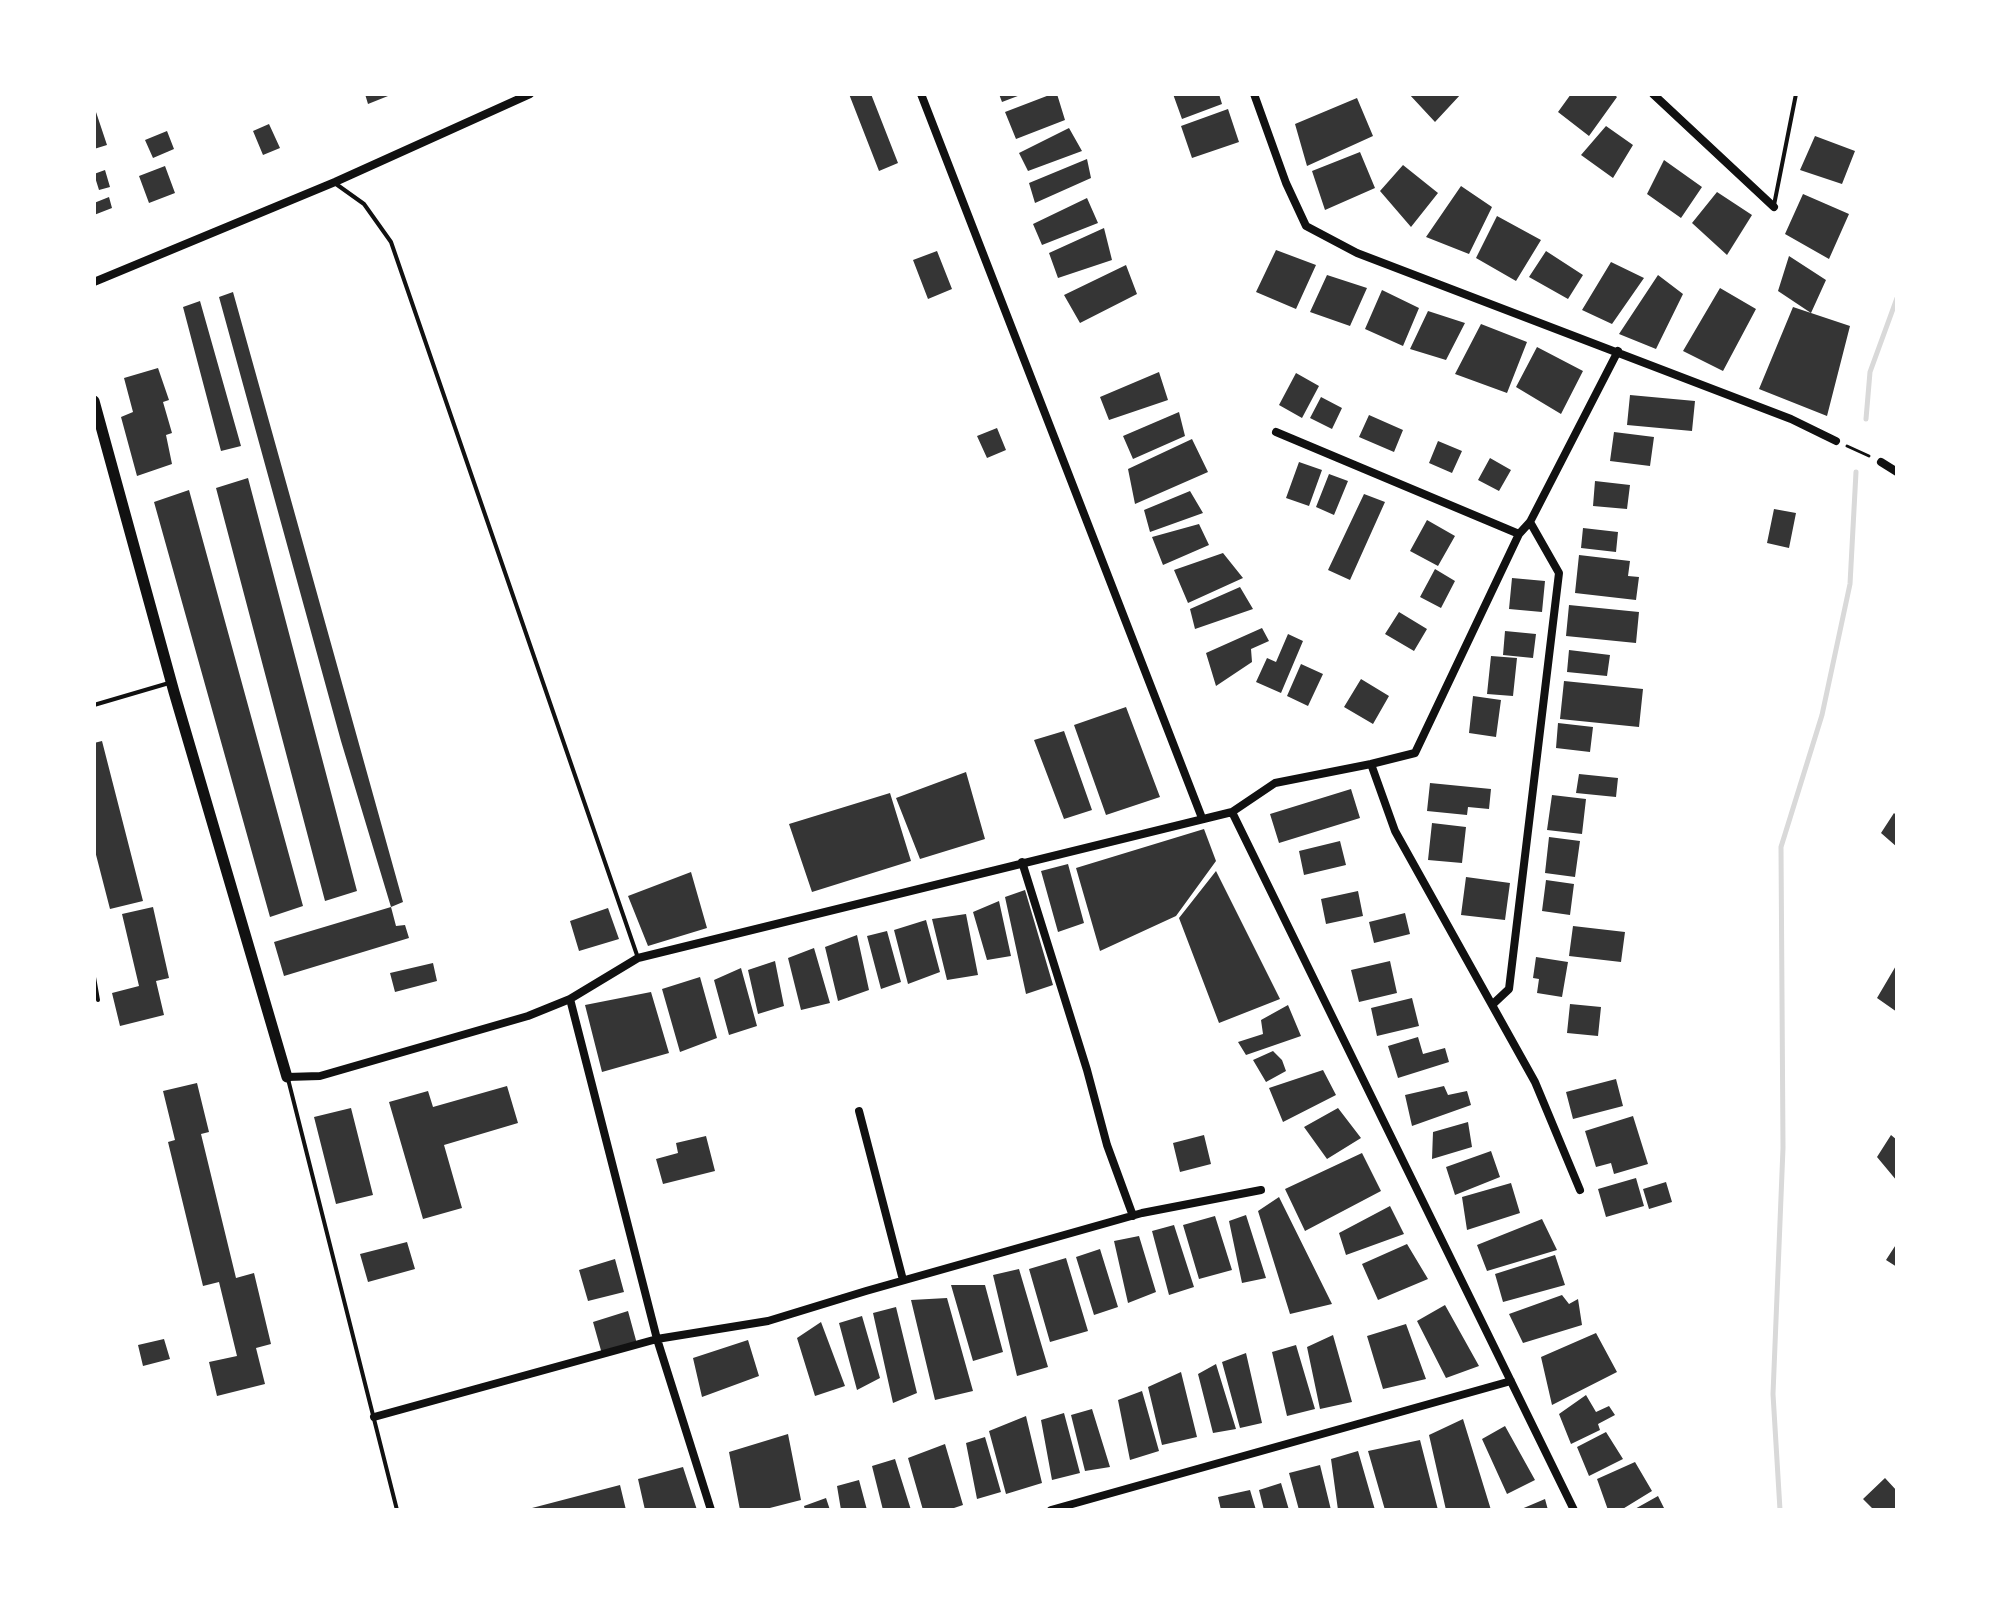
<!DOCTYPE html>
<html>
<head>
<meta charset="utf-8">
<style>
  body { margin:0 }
  #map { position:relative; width:1991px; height:1604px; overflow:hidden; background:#fff; font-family:Ubuntu,sans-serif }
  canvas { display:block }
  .frame { position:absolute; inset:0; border:96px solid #fff; pointer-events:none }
</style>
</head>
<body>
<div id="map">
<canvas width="1991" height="1604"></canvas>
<div class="frame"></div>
</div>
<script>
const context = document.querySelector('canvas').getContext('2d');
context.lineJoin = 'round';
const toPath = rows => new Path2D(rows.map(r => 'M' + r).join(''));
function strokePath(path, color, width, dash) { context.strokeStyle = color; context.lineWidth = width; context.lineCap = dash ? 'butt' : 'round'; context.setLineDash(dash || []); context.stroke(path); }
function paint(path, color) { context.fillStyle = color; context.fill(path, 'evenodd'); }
const stream = toPath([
  [1866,419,1870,372,1897,298],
  [1780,1510,1773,1394,1783,1148,1781,847,1822,715,1850,584,1856,472]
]);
const building = toPath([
  [365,94,393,94,368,104],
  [849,94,871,94,898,163,879,171],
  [999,94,1023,94,1002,102],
  [1052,94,1057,94,1065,120,1016,139,1005,112],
  [1173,94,1219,94,1222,104,1182,119],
  [1409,94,1461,94,1435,122],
  [1571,94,1614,94,1617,97,1589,136,1558,112],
  [1357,98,1373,136,1307,166,1295,124],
  [94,106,107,145,94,149],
  [1228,109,1239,142,1192,158,1181,126],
  [269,124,280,148,263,155,253,131],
  [1606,126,1633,145,1613,178,1581,155],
  [1069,128,1082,151,1028,171,1019,153],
  [167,131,174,149,153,158,145,140],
  [1815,136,1855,151,1842,184,1800,170],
  [1360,152,1375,188,1325,210,1312,171],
  [1087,159,1091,178,1035,203,1029,183],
  [1664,160,1702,187,1681,218,1647,194],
  [1403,165,1438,193,1411,227,1380,191],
  [165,166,175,193,149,203,139,176],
  [105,170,110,187,99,190,94,174],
  [1461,186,1492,207,1469,254,1426,237],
  [1717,192,1752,215,1727,255,1692,223],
  [1803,194,1849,214,1829,259,1785,234],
  [109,197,112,208,94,215,94,203],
  [1087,198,1098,223,1042,245,1033,224],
  [1497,216,1541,240,1516,281,1476,258],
  [1104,228,1112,260,1058,278,1049,253],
  [1276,250,1316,265,1296,309,1256,292],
  [937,251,952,289,928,299,913,260],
  [1546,251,1583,275,1568,299,1529,277],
  [1789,256,1826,280,1811,313,1778,291],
  [1611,262,1644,278,1612,324,1582,310],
  [1126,265,1137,294,1080,323,1064,295],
  [1327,275,1367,288,1350,326,1310,312],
  [1658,275,1683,294,1656,349,1619,334],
  [1720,288,1756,309,1723,371,1683,351],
  [1382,290,1419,308,1403,346,1365,329],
  [233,292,403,902,391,907,341,741,219,297],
  [200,301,241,446,221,451,183,307],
  [1793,307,1850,326,1827,416,1759,389],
  [1428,311,1465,323,1446,360,1410,349],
  [1481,324,1527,342,1507,393,1455,374],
  [1537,347,1583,371,1561,414,1516,387],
  [158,368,169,400,163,402,172,433,166,435,172,464,137,476,121,417,133,412,124,378],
  [1159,372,1168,400,1109,420,1100,397],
  [1296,373,1319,386,1302,418,1279,405],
  [1630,395,1695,401,1692,431,1627,425],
  [1321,397,1342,408,1332,429,1310,418],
  [1179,412,1185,436,1133,459,1123,436],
  [1369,415,1403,430,1394,452,1359,437],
  [997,428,1006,450,987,458,977,436],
  [1614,432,1654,437,1650,466,1610,461],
  [1192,439,1208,472,1135,504,1128,469],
  [1438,441,1462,451,1452,473,1429,463],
  [1490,458,1511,470,1499,491,1478,480],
  [1299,462,1322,470,1309,506,1286,498],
  [1329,474,1348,481,1334,515,1316,507],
  [248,478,357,891,325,901,216,488],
  [1595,481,1630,485,1627,509,1593,506],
  [189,490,303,906,270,917,154,502],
  [1190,491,1203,513,1150,532,1144,510],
  [1364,494,1385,502,1350,580,1328,570],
  [1774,509,1796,513,1789,548,1767,543],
  [1427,520,1455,536,1438,566,1410,551],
  [1199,524,1209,545,1163,565,1152,537],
  [1583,528,1618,532,1616,552,1581,548],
  [1223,553,1243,578,1188,603,1174,570],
  [1579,555,1630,561,1628,576,1639,577,1636,600,1575,593],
  [1435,569,1455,581,1441,608,1420,597],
  [1512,578,1545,581,1542,612,1509,609],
  [1240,587,1253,609,1195,629,1190,609],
  [1569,605,1639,612,1636,643,1566,636],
  [1399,612,1427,629,1414,651,1385,634],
  [1262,628,1269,641,1251,649,1252,662,1216,686,1206,653],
  [1505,631,1536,634,1533,658,1503,655],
  [1288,634,1303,641,1281,693,1256,682,1267,658,1276,662],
  [1569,650,1610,655,1607,676,1567,672],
  [1491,656,1517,658,1513,696,1487,694],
  [1301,664,1323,674,1308,706,1287,696],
  [1361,679,1389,696,1373,724,1344,707],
  [1564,681,1643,689,1639,727,1560,719],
  [1473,696,1501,700,1496,737,1469,733],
  [1126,707,1160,797,1106,815,1074,725],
  [1558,723,1593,727,1590,752,1556,748],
  [1064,731,1092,810,1064,819,1034,740],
  [102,741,143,901,110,909,94,847,94,743],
  [966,772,985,839,920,859,896,798],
  [1579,774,1618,778,1616,797,1576,793],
  [1430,783,1491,789,1489,809,1468,807,1467,815,1427,811],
  [1351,789,1360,818,1279,843,1270,814],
  [890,793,911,861,812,892,789,824],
  [1552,795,1586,799,1582,834,1547,830],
  [1894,813,1897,816,1897,847,1881,833],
  [1432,823,1466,827,1462,863,1428,860],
  [1204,829,1216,861,1176,916,1100,951,1076,868],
  [1549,837,1580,841,1575,877,1545,873],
  [1340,841,1346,865,1304,875,1299,851],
  [1068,864,1084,923,1058,932,1041,871],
  [1216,871,1280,999,1219,1023,1179,918],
  [691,872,707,928,648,946,628,896],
  [1466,877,1510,883,1505,920,1461,915],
  [1546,880,1574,884,1570,915,1542,911],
  [1025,890,1053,985,1026,994,1005,897],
  [1358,891,1363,916,1326,924,1321,899],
  [999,901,1011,956,987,960,973,912],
  [153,907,169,978,156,981,164,1015,120,1026,112,993,139,986,122,914],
  [391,907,396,926,405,925,409,938,284,976,274,942],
  [608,908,619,939,579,951,570,921],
  [1405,913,1410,934,1374,943,1369,922],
  [966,914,978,975,947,980,932,919],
  [926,920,940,972,908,984,894,930],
  [1573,926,1625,932,1621,962,1569,956],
  [887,931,901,982,881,989,867,936],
  [857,935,869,990,838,1001,825,947],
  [814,948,830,1003,801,1010,788,958],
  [1536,957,1568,962,1562,997,1537,993,1539,979,1533,978],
  [775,961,784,1006,758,1014,748,970],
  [1390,961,1397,993,1359,1002,1351,970],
  [433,963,437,981,395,992,390,973],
  [1897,964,1897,1012,1877,998],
  [741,968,757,1026,729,1035,714,980],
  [700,977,717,1038,680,1052,662,989],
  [651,992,669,1053,602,1072,585,1005],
  [1412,998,1419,1026,1377,1036,1371,1008],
  [1570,1004,1601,1007,1598,1036,1567,1033],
  [1288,1005,1301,1036,1246,1055,1238,1042,1263,1034,1261,1020],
  [1418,1037,1423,1054,1445,1048,1449,1062,1398,1078,1388,1046],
  [1273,1051,1282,1060,1286,1071,1266,1082,1253,1060],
  [1323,1070,1336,1095,1283,1122,1269,1088],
  [1616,1079,1623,1106,1573,1119,1566,1092],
  [197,1083,209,1132,201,1134,236,1278,254,1273,271,1344,256,1348,265,1384,217,1396,209,1362,237,1356,219,1282,203,1286,168,1142,175,1140,163,1091],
  [507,1086,518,1123,444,1145,462,1208,423,1219,389,1102,428,1091,433,1107],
  [1444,1086,1448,1095,1467,1091,1471,1105,1412,1126,1405,1095],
  [351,1108,373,1195,336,1204,314,1117],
  [1338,1108,1361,1138,1327,1159,1304,1127],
  [1633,1116,1648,1164,1614,1174,1611,1163,1596,1167,1585,1131],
  [1468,1122,1472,1147,1432,1159,1433,1132],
  [1204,1135,1211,1164,1180,1172,1173,1143],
  [1891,1135,1897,1140,1897,1181,1877,1157],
  [706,1136,715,1171,663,1184,656,1159,678,1153,676,1143],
  [1491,1151,1500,1177,1455,1195,1446,1167],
  [1362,1153,1381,1191,1305,1231,1285,1189],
  [1636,1178,1644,1206,1606,1217,1598,1189],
  [1666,1182,1672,1202,1649,1209,1643,1189],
  [1511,1183,1520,1213,1467,1230,1462,1197],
  [1279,1197,1332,1304,1290,1314,1258,1211],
  [1390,1206,1404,1234,1346,1255,1339,1233],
  [1246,1215,1266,1278,1242,1283,1229,1221],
  [1215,1216,1232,1270,1199,1279,1183,1225],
  [1542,1219,1557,1250,1487,1271,1477,1245],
  [1174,1225,1194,1287,1169,1295,1152,1231],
  [1139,1236,1156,1292,1128,1303,1114,1241],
  [407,1242,415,1269,368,1282,360,1254],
  [1897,1243,1897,1267,1886,1260],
  [1407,1244,1428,1279,1378,1300,1362,1264],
  [1100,1249,1118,1307,1094,1315,1076,1257],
  [1555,1255,1565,1285,1503,1302,1495,1274],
  [1066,1258,1088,1331,1050,1342,1029,1269],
  [615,1259,624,1292,588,1301,579,1270],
  [1019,1269,1048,1367,1017,1376,993,1275],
  [951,1285,985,1285,1003,1352,973,1361],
  [1562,1295,1569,1304,1578,1299,1582,1325,1523,1343,1509,1314],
  [947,1298,973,1391,935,1400,911,1300],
  [1445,1305,1479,1366,1446,1378,1417,1321],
  [896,1307,917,1393,893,1403,873,1313],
  [628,1311,637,1344,602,1354,593,1322],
  [862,1316,880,1378,857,1390,839,1323],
  [821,1322,845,1386,815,1396,797,1338],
  [1406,1324,1426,1379,1383,1389,1367,1336],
  [1596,1333,1617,1372,1552,1405,1541,1357],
  [1333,1335,1352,1402,1320,1409,1307,1347],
  [164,1339,170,1359,143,1366,138,1345],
  [748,1340,759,1376,702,1397,693,1358],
  [1296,1345,1315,1409,1287,1416,1272,1352],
  [1246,1353,1262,1423,1240,1428,1222,1362],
  [1216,1364,1236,1429,1213,1433,1198,1374],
  [1181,1372,1197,1437,1162,1445,1148,1387],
  [1142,1391,1159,1451,1130,1460,1118,1400],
  [1586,1395,1596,1412,1609,1406,1615,1415,1598,1424,1600,1430,1571,1444,1559,1414],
  [1092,1409,1110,1467,1085,1471,1071,1415],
  [1064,1413,1080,1473,1052,1480,1041,1420],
  [1026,1416,1042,1483,1006,1494,989,1431],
  [1463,1419,1491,1510,1446,1510,1429,1435],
  [1505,1426,1535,1480,1507,1494,1482,1439],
  [1606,1432,1623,1459,1589,1476,1577,1447],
  [788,1434,801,1500,762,1510,740,1510,729,1452],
  [985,1437,1001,1492,977,1499,966,1443],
  [1420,1440,1438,1510,1385,1510,1368,1451],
  [945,1444,963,1505,948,1510,923,1510,908,1458],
  [1358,1451,1375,1510,1338,1510,1331,1459],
  [895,1459,911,1510,883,1510,872,1466],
  [1635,1462,1652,1491,1621,1510,1608,1510,1597,1479],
  [1320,1465,1331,1510,1299,1510,1289,1473],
  [683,1467,697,1510,645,1510,638,1479],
  [1885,1478,1897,1491,1897,1510,1874,1510,1863,1499],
  [859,1480,867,1510,841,1510,837,1486],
  [1281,1483,1289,1510,1264,1510,1259,1490],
  [620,1485,626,1510,533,1510,532,1508],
  [1250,1490,1256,1510,1221,1510,1218,1497],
  [1658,1496,1665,1510,1633,1510],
  [826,1498,830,1510,805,1510,804,1506],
  [1545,1499,1548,1510,1519,1510]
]);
const path = toPath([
  [1847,446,1869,456]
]);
const service = toPath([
  [336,184,364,204,391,242,638,958],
  [1774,205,1796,94],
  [94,705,169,683],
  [94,977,98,1000],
  [288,1079,397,1510]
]);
const minor = toPath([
  [921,94,1202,818],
  [1254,94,1286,183,1306,226,1357,253,1791,419,1836,441],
  [1653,94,1774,207],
  [94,282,335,182,530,94],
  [1276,432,1519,534],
  [1881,462,1897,472],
  [1371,764,1395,831,1535,1082,1580,1190],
  [1232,812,1574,1510],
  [1022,862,1087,1070,1107,1145,1133,1216],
  [570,999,657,1339,711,1510],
  [1493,1004,1509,989,1559,573,1530,522],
  [287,1077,320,1076,528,1016,570,999,638,958,1232,812,1275,783,1371,764,1415,753,1519,534,1530,522,1618,351],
  [859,1111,903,1280],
  [374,1417,657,1339,768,1321,866,1291,1142,1213,1261,1190],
  [1051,1510,1511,1381]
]);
const tertiary = toPath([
  [94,401,174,692,287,1077]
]);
strokePath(stream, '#d9d9d9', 5);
paint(building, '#353535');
strokePath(path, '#111', 3);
strokePath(service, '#111', 4);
strokePath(minor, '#111', 8);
strokePath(tertiary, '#111', 11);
</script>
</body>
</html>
